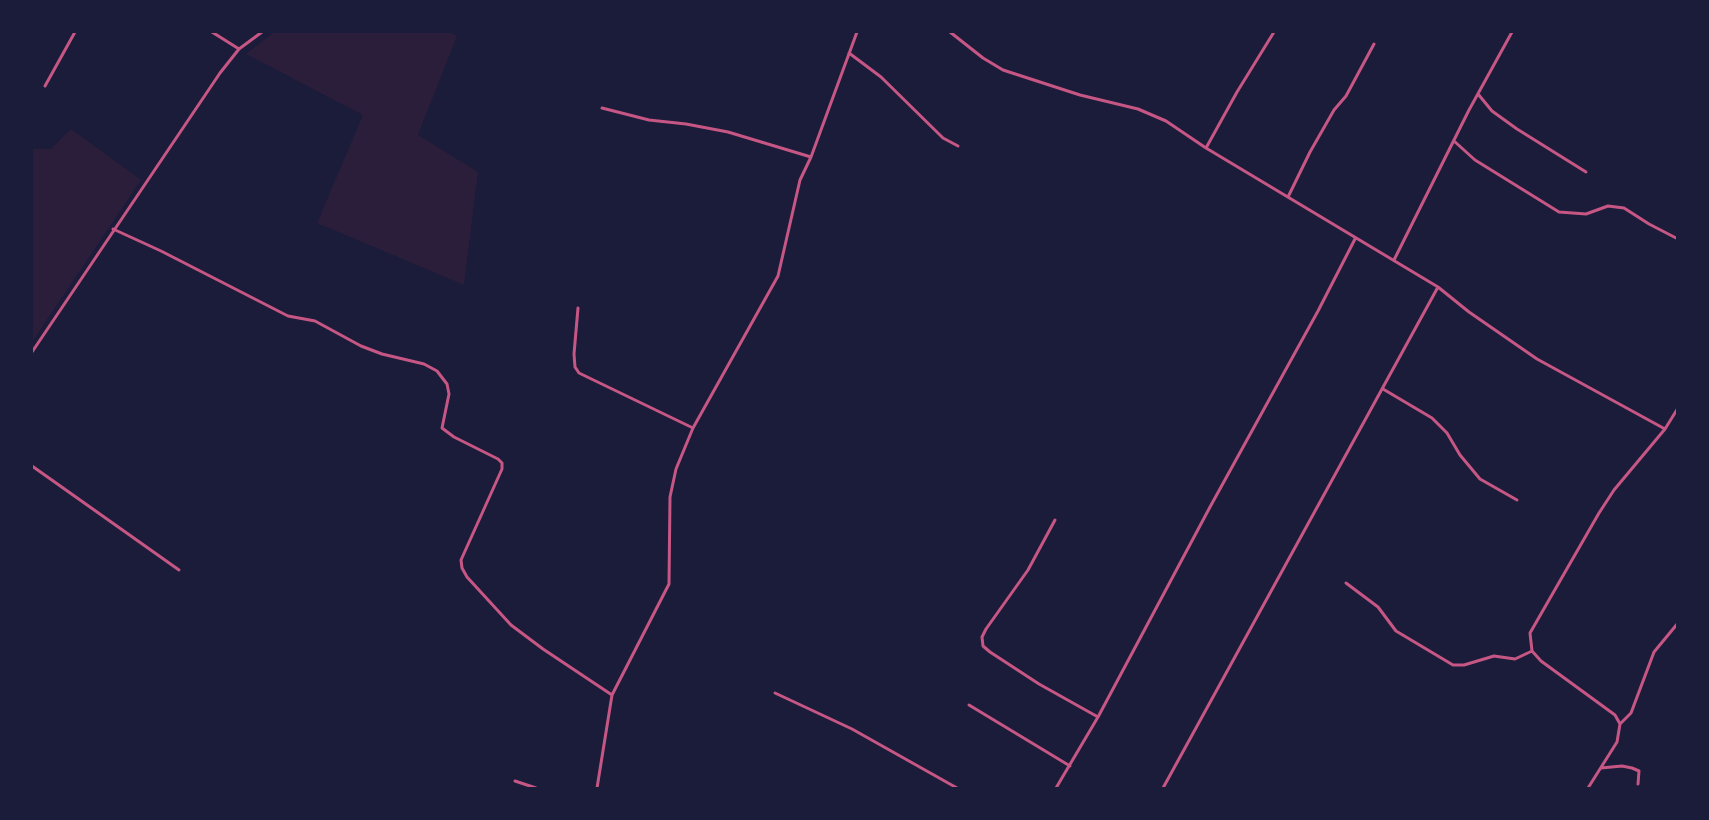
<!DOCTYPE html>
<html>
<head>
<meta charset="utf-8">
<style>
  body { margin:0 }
  #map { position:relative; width:1709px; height:820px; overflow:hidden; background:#1b1b3a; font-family:"PT Sans",sans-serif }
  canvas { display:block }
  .frame { position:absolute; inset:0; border:33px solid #1b1b3a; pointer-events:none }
</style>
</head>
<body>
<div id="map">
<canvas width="1709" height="820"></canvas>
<div class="frame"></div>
</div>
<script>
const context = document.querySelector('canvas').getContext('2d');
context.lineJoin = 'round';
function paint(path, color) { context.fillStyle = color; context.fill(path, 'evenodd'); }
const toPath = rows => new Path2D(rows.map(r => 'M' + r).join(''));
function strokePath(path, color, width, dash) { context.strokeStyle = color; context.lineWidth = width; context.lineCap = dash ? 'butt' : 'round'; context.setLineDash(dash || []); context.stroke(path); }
const green = toPath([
  [274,32,449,32,457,36,418,135,478,172,464,285,317,223,363,115,246,54],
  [71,129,141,180,32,342,32,149,51,149]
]);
const minor = toPath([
  [212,32,239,49],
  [950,32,983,58,1003,70,1080,95,1138,109,1166,121,1206,148,1438,287,1469,312,1537,359,1665,429],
  [849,53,881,77,943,138,958,146],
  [45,86,75,32],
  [1478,94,1492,111,1517,129,1586,172],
  [602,108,649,120,686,124,728,132,811,157],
  [1454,141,1475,160,1559,212,1586,214,1608,206,1624,208,1649,224,1678,239],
  [1206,148,1237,92,1274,32],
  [1288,197,1310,152,1334,110,1346,96,1374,44],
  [113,229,161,251,288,316,315,321,361,346,382,354,424,364,437,371,447,384,449,394,442,428,454,437,498,459,502,463,502,469,461,560,462,568,467,577,511,625,543,649,612,695],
  [1394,260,1469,110,1512,32],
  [578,308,574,354,575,367,579,373,693,428],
  [32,352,220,73,239,49,262,32],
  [1383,389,1432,418,1447,433,1460,455,1480,479,1517,500],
  [32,466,179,570],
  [1055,520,1028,570,986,629,982,637,983,646,990,652,1039,684,1098,717],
  [1346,583,1378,607,1396,631,1453,665,1464,665,1494,656,1515,659,1532,651],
  [775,693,852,729,957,788],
  [969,705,1070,766],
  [1620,724,1631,713,1654,652,1678,623],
  [1601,768,1622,766,1632,768,1639,771,1638,784],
  [515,781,536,788],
  [597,788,612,695,669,584,670,497,676,469,693,428,778,276,800,180,811,157,857,32],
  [1056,788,1098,717,1210,507,1318,311,1355,239],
  [1163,788,1438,287],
  [1588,788,1617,742,1620,724,1615,715,1541,661,1532,651,1530,633,1599,513,1614,490,1665,429,1678,408]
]);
paint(green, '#2a1e3b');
strokePath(minor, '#c65784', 3);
</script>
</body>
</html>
